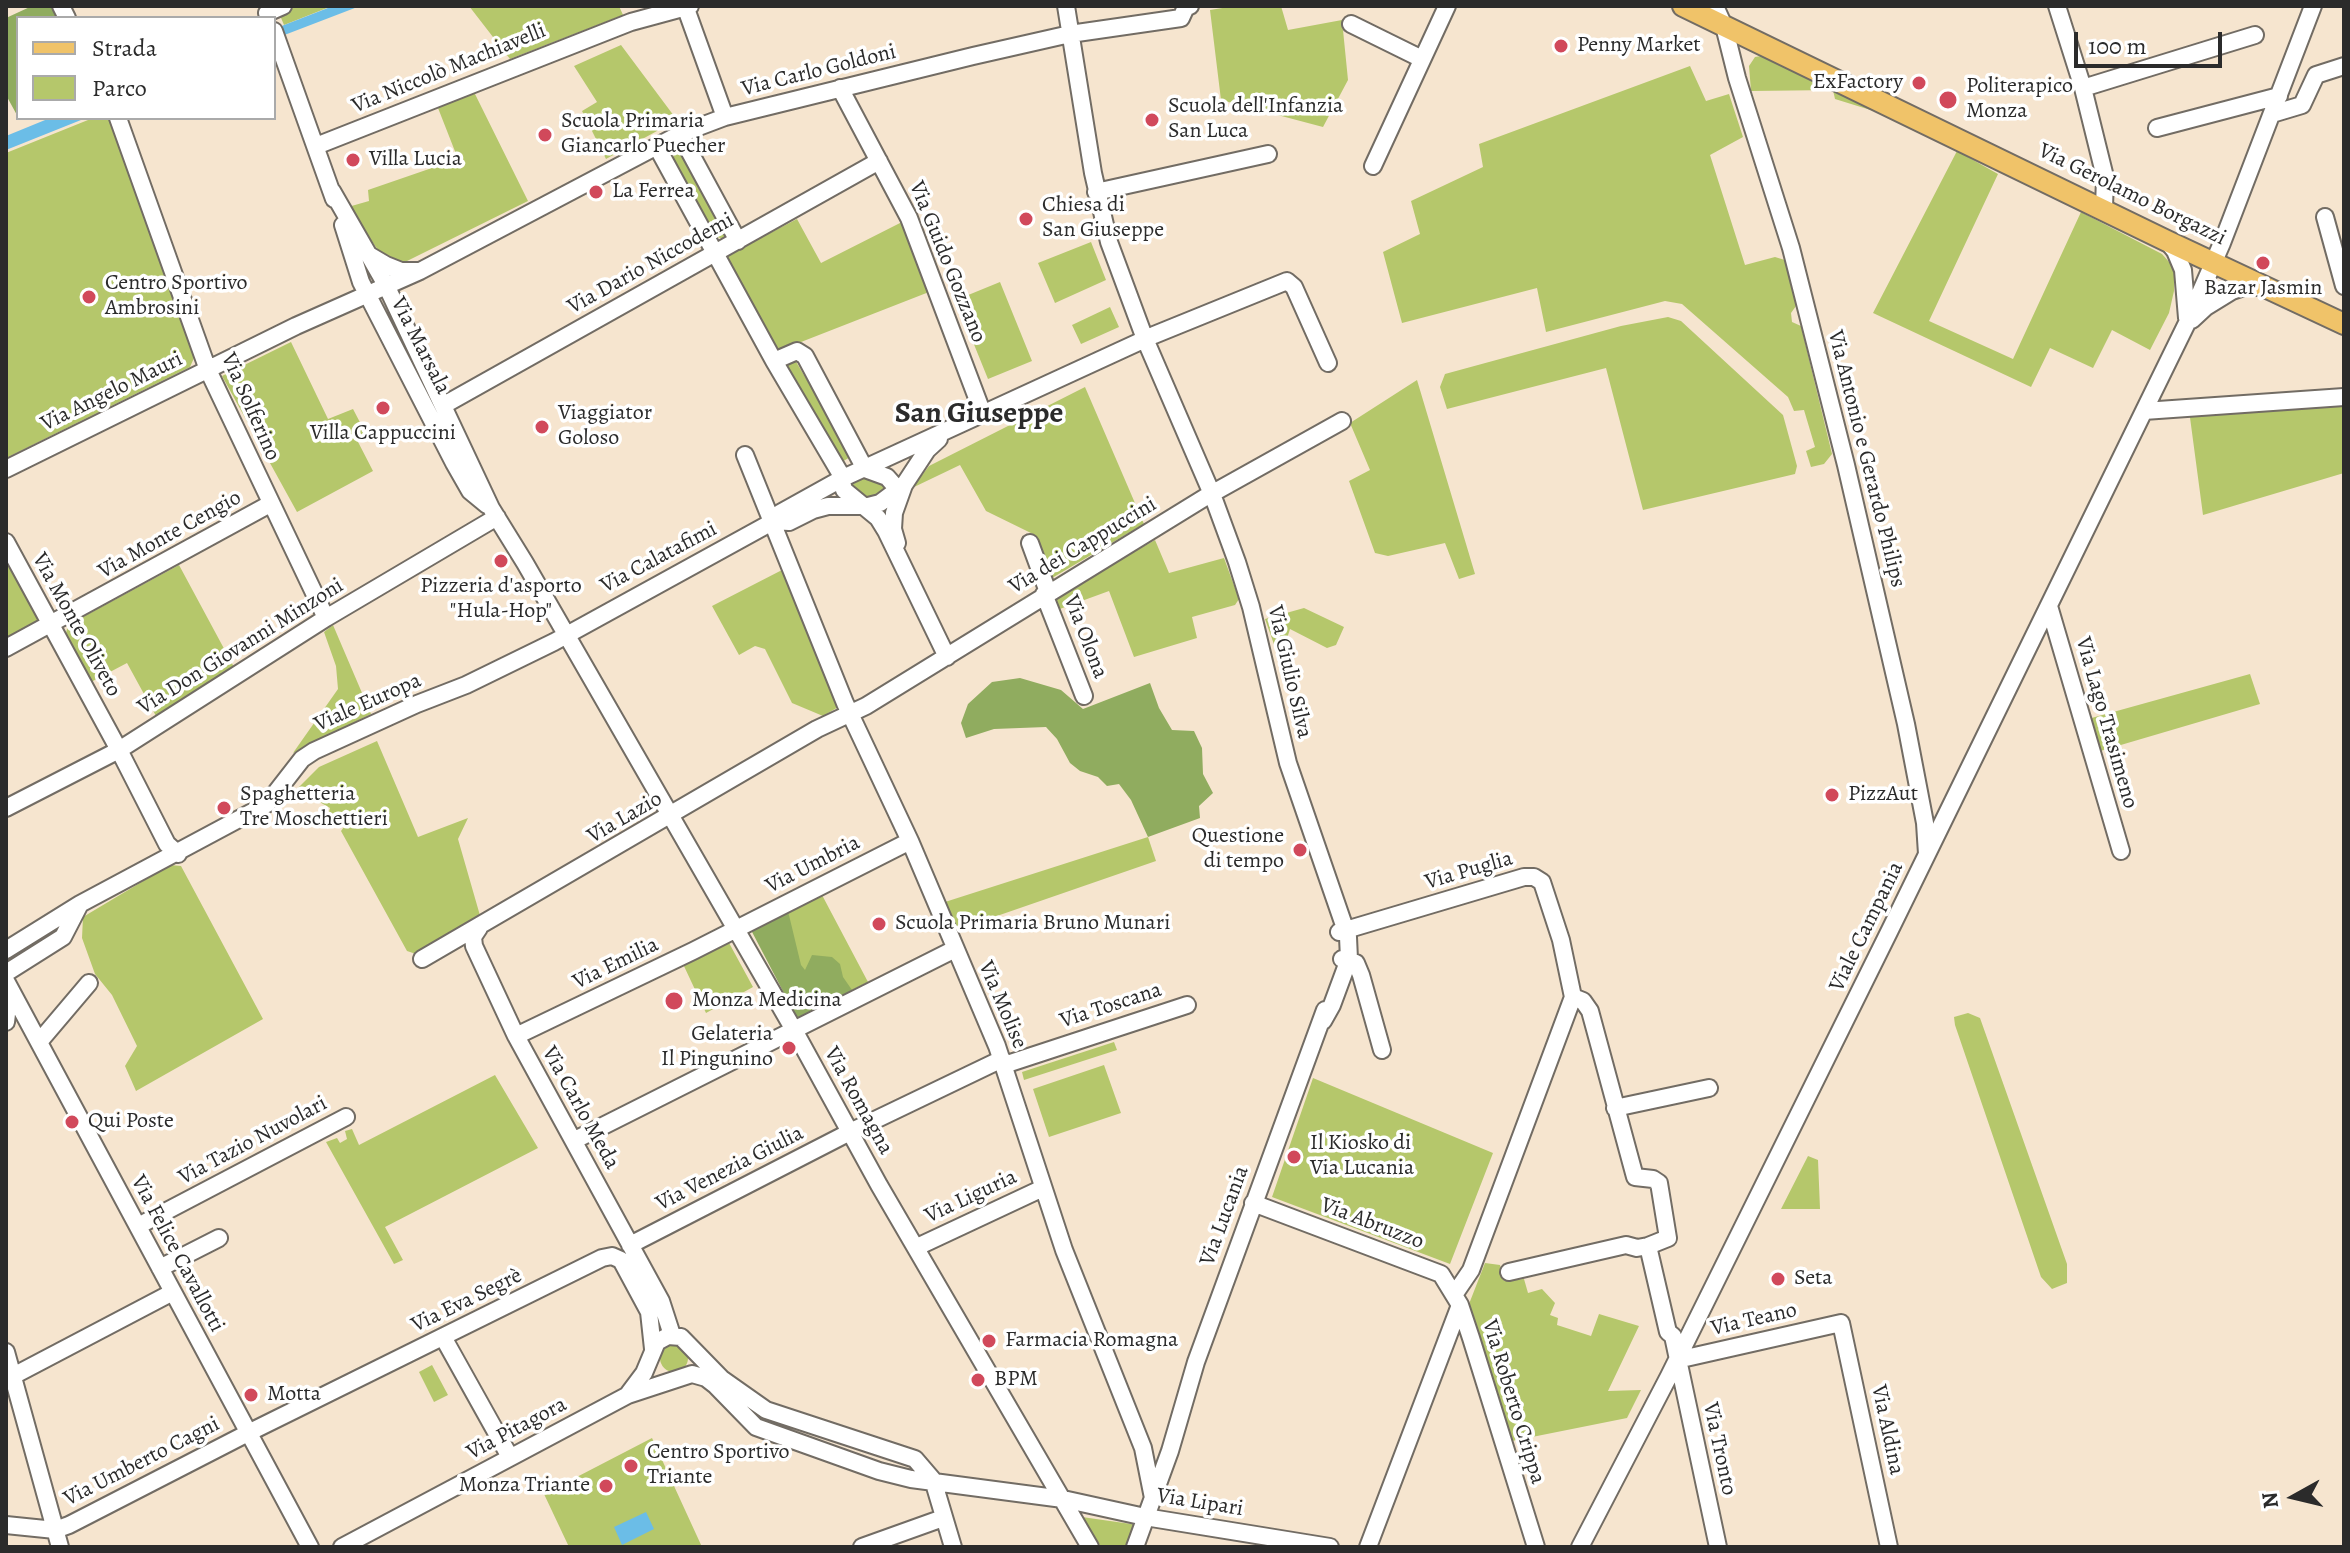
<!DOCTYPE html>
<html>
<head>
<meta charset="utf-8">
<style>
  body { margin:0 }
  #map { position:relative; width:2350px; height:1553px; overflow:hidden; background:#f6e5cf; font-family:Alegreya,serif }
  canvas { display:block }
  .frame { position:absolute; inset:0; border:8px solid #2b2b2b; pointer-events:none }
  .legend { position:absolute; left:16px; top:16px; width:260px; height:104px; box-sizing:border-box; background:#fff; border:2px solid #aaa; margin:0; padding:10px 14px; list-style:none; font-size:24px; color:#2b2b2b }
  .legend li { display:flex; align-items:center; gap:16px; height:40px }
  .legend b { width:40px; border:2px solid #aaa }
  .north { position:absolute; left:2254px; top:1457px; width:80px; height:80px; -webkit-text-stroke:6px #fff; paint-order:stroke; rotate:262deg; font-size:22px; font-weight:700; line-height:32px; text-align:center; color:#2b2b2b }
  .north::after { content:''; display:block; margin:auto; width:28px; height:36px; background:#2b2b2b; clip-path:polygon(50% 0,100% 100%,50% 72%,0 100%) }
  .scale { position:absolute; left:2074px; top:32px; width:148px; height:36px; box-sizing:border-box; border:4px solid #2b2b2b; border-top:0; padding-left:10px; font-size:24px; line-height:28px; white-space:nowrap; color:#2b2b2b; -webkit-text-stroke:6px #fff; paint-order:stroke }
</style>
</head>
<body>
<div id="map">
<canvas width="2350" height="1553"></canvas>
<div class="frame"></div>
<ul class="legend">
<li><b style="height:10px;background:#f0c369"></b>Strada</li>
<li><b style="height:22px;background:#b5c76b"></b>Parco</li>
</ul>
<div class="north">N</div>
<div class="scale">100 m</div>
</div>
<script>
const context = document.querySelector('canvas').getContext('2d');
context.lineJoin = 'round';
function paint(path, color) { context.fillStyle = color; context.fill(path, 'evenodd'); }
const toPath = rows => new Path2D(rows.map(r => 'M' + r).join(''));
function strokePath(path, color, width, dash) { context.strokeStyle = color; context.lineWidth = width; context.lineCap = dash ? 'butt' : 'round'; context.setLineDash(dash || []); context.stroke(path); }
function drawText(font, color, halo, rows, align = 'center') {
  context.font = font + ' Alegreya,serif'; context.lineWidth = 7; context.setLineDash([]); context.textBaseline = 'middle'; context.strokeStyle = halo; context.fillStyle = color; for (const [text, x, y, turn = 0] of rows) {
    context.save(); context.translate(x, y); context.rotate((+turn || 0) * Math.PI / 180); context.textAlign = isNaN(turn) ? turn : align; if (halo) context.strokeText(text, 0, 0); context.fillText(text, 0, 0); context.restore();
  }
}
const green = toPath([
  [299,6,332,6,284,25,279,13],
  [469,6,619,6,623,15,510,59],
  [1235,6,1281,6,1288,30,1342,20,1348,80,1323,127,1221,100,1210,10],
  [621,45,677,120,606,159,582,111,597,102,574,66],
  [1761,56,1871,108,1877,112,1835,99,1833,90,1751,91,1749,66,1755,57],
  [1690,66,1706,101,1729,94,1743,137,1710,155,1745,265,1775,257,1788,261,1796,306,1791,313,1792,322,1801,326,1832,454,1824,464,1811,467,1806,451,1815,447,1804,410,1794,411,1788,397,1682,304,1665,301,1546,332,1537,288,1402,323,1383,252,1420,234,1411,201,1483,167,1479,144],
  [474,92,528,201,403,263,378,250,348,207,369,201,368,190,458,159,438,108],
  [93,118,109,118,194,358,190,367,6,458,6,153],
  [674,151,682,154,727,236,725,239,716,237,673,160],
  [1957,151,1998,174,1929,321,2013,359,2081,212,2162,254,2170,263,2174,271,2174,291,2169,313,2150,350,2112,330,2093,368,2050,348,2031,387,1873,313],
  [797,219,821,263,902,222,929,292,778,351,726,256],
  [1091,242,1106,280,1055,303,1038,263],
  [1000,282,1032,361,988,379,956,300],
  [1110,307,1119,327,1081,344,1072,325],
  [1668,317,1681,321,1783,415,1797,466,1795,474,1643,510,1606,368,1447,409,1440,387,1445,374,1621,326],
  [291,342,328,419,353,409,365,432,356,438,373,471,297,512,222,376],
  [795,360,852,456,840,463,784,362],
  [1417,380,1475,574,1459,579,1445,543,1388,556,1375,553,1349,481,1370,470,1350,423],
  [1085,387,1144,524,1052,578,1035,535,986,511,960,465,912,488,929,466],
  [2344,399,2344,473,2203,515,2189,410],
  [861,476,874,476,886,486,884,490,874,496,856,496,849,481],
  [1155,540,1169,573,1224,558,1239,599,1235,605,1192,617,1197,638,1134,657,1109,591,1057,610,1052,598],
  [6,553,42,620,6,639],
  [179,565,235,669,156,716,127,663,91,682,66,633,68,625],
  [782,570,840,706,823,716,792,703,765,649,755,646,739,655,712,606],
  [1304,608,1344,627,1336,645,1327,648,1290,629,1284,648,1276,650,1265,619],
  [333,625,371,714,293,753,338,689,336,666,324,632],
  [2250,674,2260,704,2097,752,2088,719],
  [377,741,418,837,468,818,458,839,481,919,419,955,407,951,341,831,344,827,327,819,330,808,297,789,319,767],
  [1148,837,1156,861,994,917,955,928,945,902],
  [170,865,181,866,263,1019,136,1091,125,1066,137,1046,112,995,95,974,82,938,83,917],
  [822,895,868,982,797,1018,788,911],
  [728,941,753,987,706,1013,683,964],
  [1968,1013,1980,1018,2067,1264,2067,1283,2052,1289,2041,1277,1955,1025,1954,1017],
  [1114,1042,1117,1050,1024,1080,1022,1072],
  [1104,1065,1121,1113,1049,1137,1033,1089],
  [495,1075,538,1148,385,1227,403,1260,394,1264,326,1142,337,1138,340,1143,347,1139,345,1131,352,1129,359,1145],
  [1313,1078,1493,1153,1450,1264,1272,1197],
  [1808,1156,1818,1160,1820,1209,1781,1209],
  [1485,1263,1500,1265,1504,1281,1524,1279,1528,1293,1542,1289,1555,1303,1550,1315,1558,1318,1557,1325,1591,1336,1599,1314,1639,1326,1608,1391,1641,1390,1627,1418,1512,1441,1469,1304],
  '660 1358a14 14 0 1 1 28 0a14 14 0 1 1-28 0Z',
  [432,1365,448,1395,434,1402,419,1372],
  [652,1438,702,1547,569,1547,544,1494],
  [1082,1517,1138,1525,1131,1547,1101,1547]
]);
const forest = toPath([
  [32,6,54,6,60,18,18,18,18,117,6,95,6,18],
  [1020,678,1061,690,1083,709,1150,683,1159,708,1172,730,1194,731,1202,748,1203,774,1213,793,1199,806,1200,818,1148,837,1131,800,1119,784,1107,786,1098,777,1080,771,1070,763,1057,739,1046,727,994,729,966,738,961,723,968,704,992,682],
  [788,911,801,965,805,970,812,955,832,957,840,964,843,977,852,990,797,1018,751,930]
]);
const water = toPath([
  [333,6,360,6,274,39,274,29],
  [50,118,86,118,6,150,6,136],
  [646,1512,654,1529,622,1545,614,1527]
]);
const minor = toPath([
  [61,6,67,18],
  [685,6,725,117],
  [1066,6,1093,173,1109,242,1145,339,1212,494,1237,562,1251,607,1288,763,1348,937,1349,959,1332,1005,1323,1021],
  [1715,6,1724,26,1737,78,1791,248,1846,465,1906,724,1925,823,1927,854],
  [2057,6,2083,88,2105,177,2104,208],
  [267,13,283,6],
  [1351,24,1422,59],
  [274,31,334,199],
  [840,88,909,218,983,414],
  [2083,88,2255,35],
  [2272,114,2302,105,2316,75,2344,66],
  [118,118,208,370,326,618],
  [2157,128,2279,96],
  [680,134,738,241],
  [316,146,631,22,690,6],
  [657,147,774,361,840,473,844,490,878,518,886,531,947,657],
  [1373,166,1447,6],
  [332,191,386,285,491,508,525,563,794,1030,879,1185,1090,1547],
  [1096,192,1268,154],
  [2325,217,2344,286],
  [343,225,361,282,454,463,470,491,487,505],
  [2167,241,2175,251,2183,270,2187,318],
  [369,255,386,265,401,271,418,271],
  [2192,320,2206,307,2232,291,2244,287,2262,287],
  [774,361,797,351,805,356,865,469],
  [444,405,879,161],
  [2144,411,2344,397],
  [745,455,845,703,910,841,997,1046,1064,1250,1143,1448,1153,1498],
  [6,469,296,326,420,271,680,134,725,117,973,56,1070,34,1181,18,1186,7,1190,6],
  [865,469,887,477,894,485,898,499],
  [774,521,789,522,813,510,828,506,868,506,880,503,904,485,927,450,939,439],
  [6,542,119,750,167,844,178,854],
  [897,543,893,529,894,513,904,485],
  [1030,543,1048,592],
  [1044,594,1084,696],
  [2049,606,2121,851],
  [6,648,270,504],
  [6,808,119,750,326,618,497,517],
  [479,928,473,937,474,946,516,1036,661,1301,672,1335],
  [1339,932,1524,877,1534,877,1542,882,1561,940,1573,997,1471,1270,1454,1295],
  [6,950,80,904,267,804,302,759,314,751,417,704,466,685,554,642,774,521,780,513,843,478,1154,335,1287,281,1294,287,1328,363],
  [422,959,817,729,866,706,1204,498,1342,421],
  [1342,959,1356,963,1361,975,1382,1050],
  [6,973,63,937,79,906],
  [6,981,310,1547],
  [6,1022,10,989],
  [516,1036,693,951,910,841],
  [39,1042,89,983],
  [1004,1065,1187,1005],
  [1615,1108,1709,1088],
  [575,1140,955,949],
  [1253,1203,1441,1274,1460,1305,1471,1338,1536,1547],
  [138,1226,346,1117],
  [630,1245,850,1132,1002,1059],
  [1648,1246,1668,1332,1673,1336,1718,1547],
  [917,1247,1043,1188],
  [160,1268,219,1238],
  [1509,1272,1626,1245,1637,1248,1648,1246,1668,1238,1659,1183,1653,1179,1635,1177,1590,1011,1583,1001,1573,997],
  [443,1337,510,1457],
  [6,1352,60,1547],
  [1677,1360,1841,1323,1889,1547],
  [13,1376,173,1292],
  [629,1393,644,1373,657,1342,668,1336,681,1337,722,1379,766,1410,915,1459,933,1480,953,1547],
  [6,1525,55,1530,69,1525,248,1433,602,1258,612,1256,621,1260,649,1312,653,1349],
  [342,1547,628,1395,692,1374,706,1378,715,1385,756,1427,879,1471,911,1479,1063,1499,1145,1517,1330,1547],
  [862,1547,943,1518],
  [1135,1547,1170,1451,1196,1362,1325,1010],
  [1368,1547,1460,1305],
  [1580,1547,1669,1376,1889,932,2187,323,2222,243,2313,6]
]);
const major = toPath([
  [1683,6,2167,241,2344,324]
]);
const markers = [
  [1561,46,8,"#d1495b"],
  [1919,83,8,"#d1495b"],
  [1948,100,10,"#d1495b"],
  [1152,120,8,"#d1495b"],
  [545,135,8,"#d1495b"],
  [353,160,8,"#d1495b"],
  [596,192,8,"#d1495b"],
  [1026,219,8,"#d1495b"],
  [2263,263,8,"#d1495b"],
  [89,297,8,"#d1495b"],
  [383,408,8,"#d1495b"],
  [542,427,8,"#d1495b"],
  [501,561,8,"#d1495b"],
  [1832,795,8,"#d1495b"],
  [224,808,8,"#d1495b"],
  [1300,850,8,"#d1495b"],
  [879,924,8,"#d1495b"],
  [674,1001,10,"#d1495b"],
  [789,1048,8,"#d1495b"],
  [72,1122,8,"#d1495b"],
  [1294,1157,8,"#d1495b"],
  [1778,1279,8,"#d1495b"],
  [989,1341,8,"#d1495b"],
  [978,1380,8,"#d1495b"],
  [251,1395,8,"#d1495b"],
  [631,1466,8,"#d1495b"],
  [606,1486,8,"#d1495b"]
];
const poiNames = [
  ["Penny Market",1577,46],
  ["ExFactory",1903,83,"right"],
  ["Politerapico",1966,87],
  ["Monza",1966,112],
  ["Scuola dell'Infanzia",1168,107],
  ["San Luca",1168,132],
  ["Scuola Primaria",561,122],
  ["Giancarlo Puecher",561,147],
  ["Villa Lucia",369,160],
  ["La Ferrea",612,192],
  ["Chiesa di",1042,206],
  ["San Giuseppe",1042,231],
  ["Centro Sportivo",105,284],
  ["Ambrosini",105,309],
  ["Bazar Jasmin",2263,289,"center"],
  ["Viaggiator",558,414],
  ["Goloso",558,439],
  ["Villa Cappuccini",383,434,"center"],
  ["Pizzeria d'asporto",501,587,"center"],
  ["\"Hula-Hop\"",501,612,"center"],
  ["Spaghetteria",240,795],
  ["Tre Moschettieri",240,820],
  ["PizzAut",1848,795],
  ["Questione",1284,837,"right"],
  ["di tempo",1284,862,"right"],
  ["Scuola Primaria Bruno Munari",895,924],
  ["Monza Medicina",692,1001],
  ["Gelateria",773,1035,"right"],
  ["Il Pingunino",773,1060,"right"],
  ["Qui Poste",88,1122],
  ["Il Kiosko di",1310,1144],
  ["Via Lucania",1310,1169],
  ["Seta",1794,1279],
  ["Farmacia Romagna",1005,1341],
  ["BPM",994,1380],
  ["Motta",267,1395],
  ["Centro Sportivo",647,1453],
  ["Triante",647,1478],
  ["Monza Triante",590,1486,"right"]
];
const streetNames = [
  ["Via Niccolò Machiavelli",449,69,-22],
  ["Via Carlo Goldoni",819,71,-14],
  ["Via Gerolamo Borgazzi",2132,195,26],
  ["Via Guido Gozzano",947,262,68],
  ["Via Dario Niccodemi",651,264,-29],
  ["Via Marsala",420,346,63],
  ["Via Angelo Mauri",112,392,-26],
  ["Via Solferino",250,407,66],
  ["Via Antonio e Gerardo Philips",1866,459,76],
  ["Via Monte Cengio",170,535,-29],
  ["Via dei Cappuccini",1083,546,-31],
  ["Via Calatafimi",659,558,-28],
  ["Via Monte Oliveto",76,625,61],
  ["Via Olona",1085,637,69],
  ["Via Don Giovanni Minzoni",241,647,-32],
  ["Via Giulio Silva",1289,672,77],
  ["Viale Europa",368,703,-24],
  ["Via Lago Trasimeno",2106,723,74],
  ["Via Lazio",625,818,-30],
  ["Via Umbria",813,865,-27],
  ["Via Puglia",1469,871,-16],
  ["Viale Campania",1867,927,-64],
  ["Via Emilia",616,964,-26],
  ["Via Molise",1002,1005,67],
  ["Via Toscana",1111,1006,-18],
  ["Via Romagna",858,1101,61],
  ["Via Carlo Meda",580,1108,61],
  ["Via Tazio Nuvolari",253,1141,-28],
  ["Via Venezia Giulia",730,1169,-27],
  ["Via Liguria",971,1197,-25],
  ["Via Lucania",1225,1216,-70],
  ["Via Abruzzo",1372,1224,21],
  ["Via Felice Cavallotti",177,1254,62],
  ["Via Eva Segrè",467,1301,-26],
  ["Via Teano",1754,1320,-13],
  ["Via Roberto Crippa",1513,1402,73],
  ["Via Pitagora",517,1429,-28],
  ["Via Aldina",1887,1430,78],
  ["Via Tronto",1719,1449,78],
  ["Via Umberto Cagni",142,1462,-27],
  ["Via Lipari",1200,1503,9]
];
const districtNames = [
  ["San Giuseppe",979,415]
];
paint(green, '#b5c76b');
paint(forest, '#90ac5f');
paint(water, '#6bbde7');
strokePath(minor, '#726c64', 20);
strokePath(major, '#726c64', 24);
strokePath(minor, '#fff', 16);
strokePath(major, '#f0c369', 20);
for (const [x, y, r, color] of markers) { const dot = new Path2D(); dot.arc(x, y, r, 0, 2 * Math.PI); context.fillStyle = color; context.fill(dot); strokePath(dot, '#fff', 3); }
drawText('22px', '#2b2b2b', '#fff', poiNames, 'left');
drawText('22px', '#2b2b2b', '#fff', streetNames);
drawText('bold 30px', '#2b2b2b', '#fff', districtNames);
</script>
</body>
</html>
